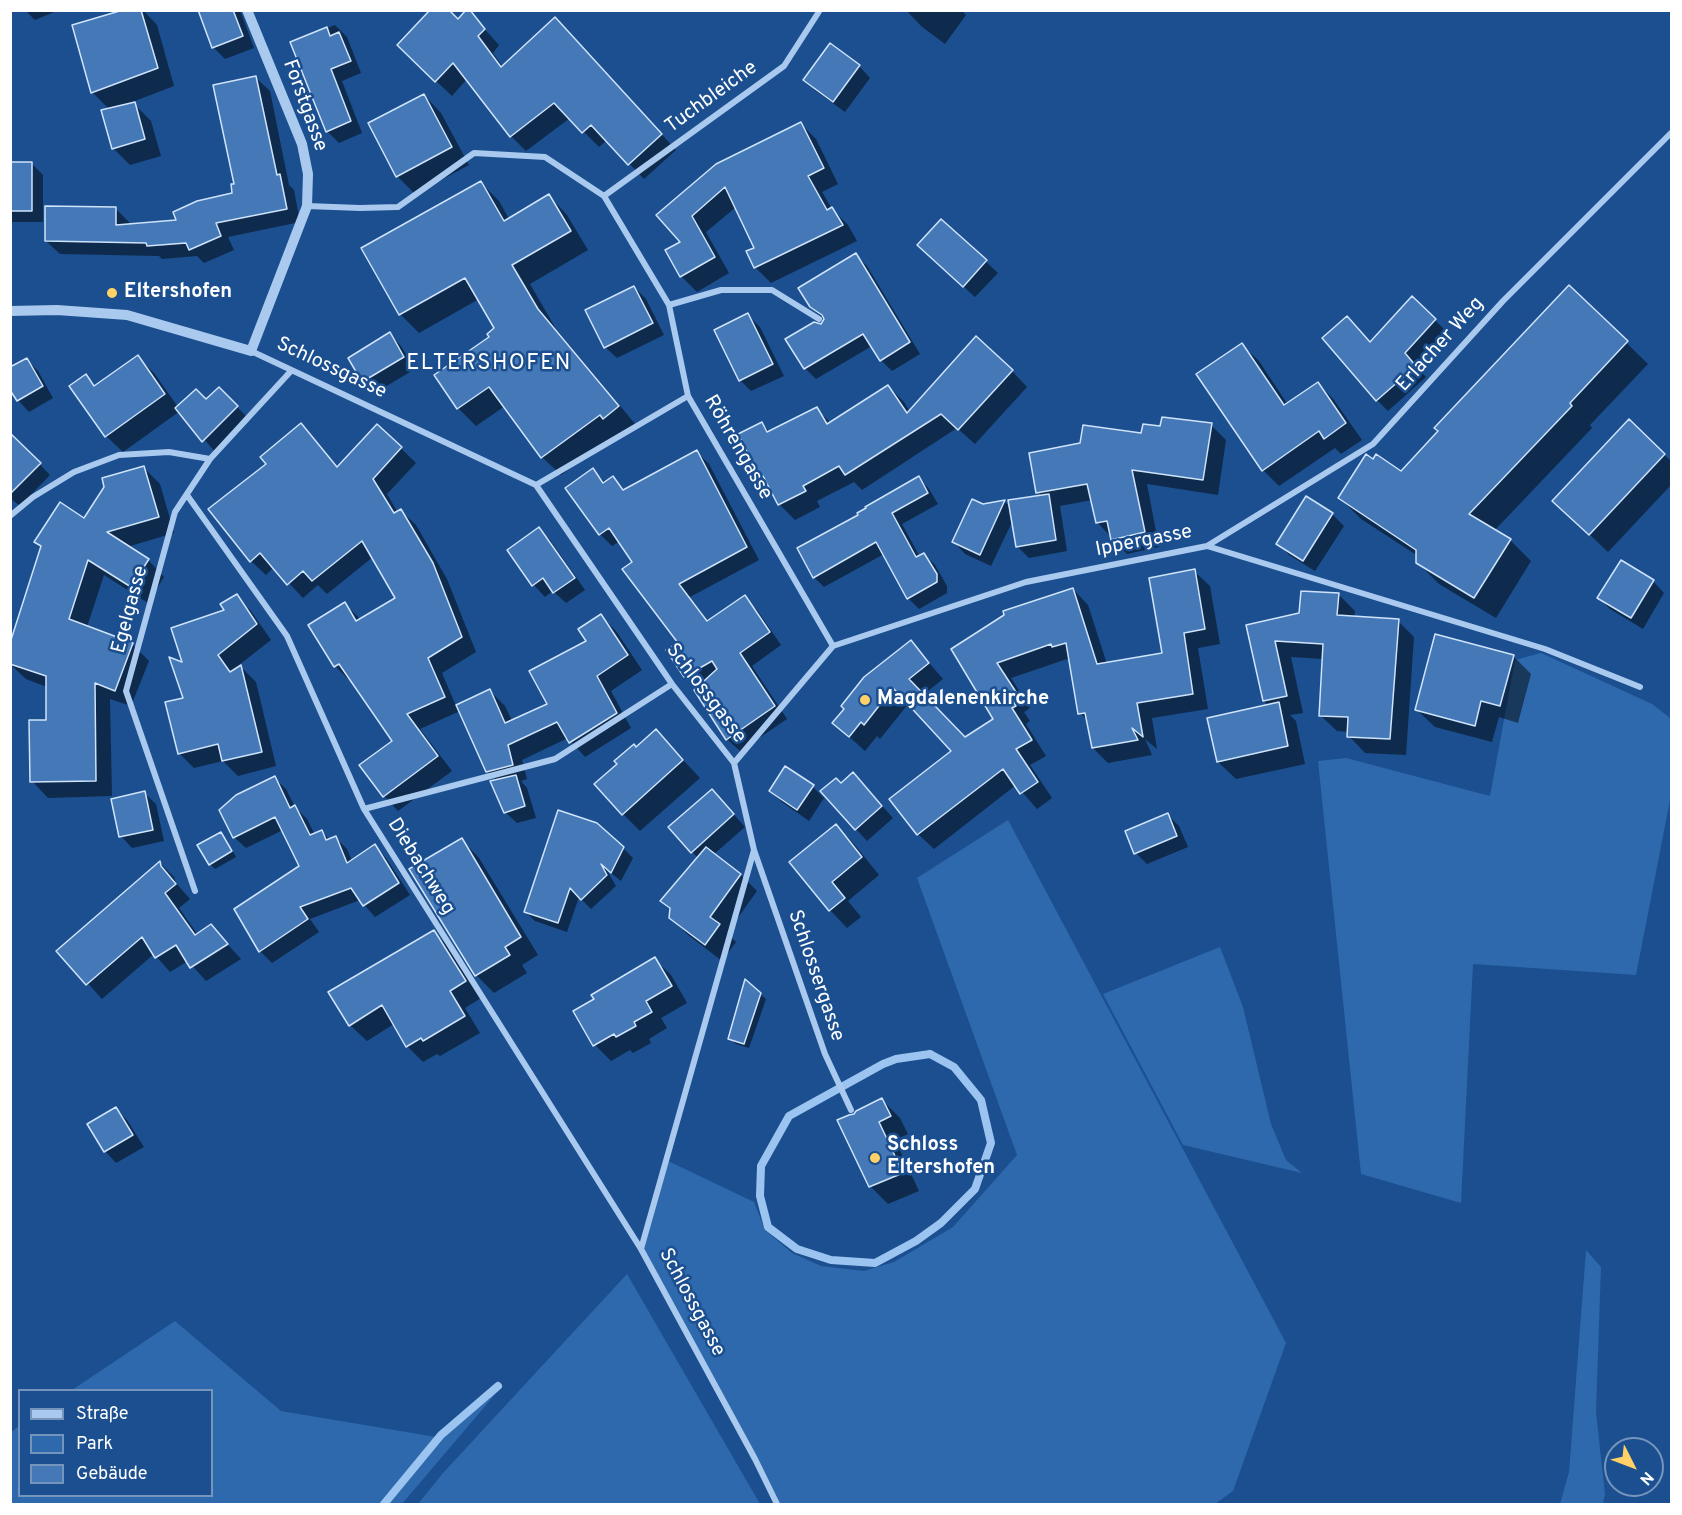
<!DOCTYPE html>
<html>
<head>
<meta charset="utf-8">
<style>
  body { margin:0 }
  #map { position:relative; width:1682px; height:1515px; overflow:hidden; background:#1b4f8f; font-family:Overpass,sans-serif }
  canvas { display:block }
  .frame { position:absolute; inset:0; border:12px solid #fff; pointer-events:none }
  .legend { position:absolute; left:18px; top:1389px; width:195px; height:108px; box-sizing:border-box; background:#1b4f8f; border:2px solid #7695bc; margin:0; padding:8px 10px; list-style:none; font-size:18px; color:#fff }
  .legend li { display:flex; align-items:center; gap:12px; height:30px }
  .legend b { width:30px; border:2px solid #7695bc }
  .north { position:absolute; left:1604px; top:1437px; width:60px; height:60px; box-sizing:border-box; background:#1b4f8f; border:2px solid #7695bc; border-radius:50%; rotate:132deg; font-size:16px; font-weight:700; line-height:24px; text-align:center; color:#fff }
  .north::after { content:''; display:block; margin:auto; width:21px; height:27px; background:#ffd166; clip-path:polygon(50% 0,100% 100%,50% 72%,0 100%) }
</style>
</head>
<body>
<div id="map">
<canvas width="1682" height="1515"></canvas>
<div class="frame"></div>
<ul class="legend">
<li><b style="height:8px;background:#a9c9ee"></b>Straße</li>
<li><b style="height:16px;background:#2e69ad"></b>Park</li>
<li><b style="height:16px;background:#4478b7"></b>Gebäude</li>
</ul>
<div class="north">N</div>
</div>
<script>
const context = document.querySelector('canvas').getContext('2d');
context.lineJoin = 'round';
function paint(path, color) { context.fillStyle = color; context.fill(path, 'evenodd'); }
const toPath = rows => new Path2D(rows.map(r => 'M' + r).join(''));
function strokePath(path, color, width, dash) { context.strokeStyle = color; context.lineWidth = width; context.lineCap = dash ? 'butt' : 'round'; context.setLineDash(dash || []); context.stroke(path); }
function drawText(font, color, halo, rows, align = 'center') {
  context.font = font + ' Overpass,sans-serif'; context.lineWidth = 5; context.setLineDash([]); context.textBaseline = 'middle'; context.strokeStyle = halo; context.fillStyle = color; for (const [text, x, y, turn = 0] of rows) {
    context.save(); context.translate(x, y); context.rotate((+turn || 0) * Math.PI / 180); context.textAlign = isNaN(turn) ? turn : align; if (halo) context.strokeText(text, 0, 0); context.fillText(text, 0, 0); context.restore();
  }
}
const green = toPath([
  [1541,653,1652,704,1669,717,1672,723,1671,795,1636,975,1473,964,1461,1203,1361,1174,1318,761,1346,758,1490,796,1515,660],
  [1008,820,1286,1343,1233,1491,1215,1504,777,1504,641,1249,666,1160,754,1202,765,1230,792,1253,821,1266,864,1271,894,1262,953,1227,1017,1155,917,878],
  [1220,947,1243,1007,1271,1124,1286,1160,1302,1173,1183,1145,1103,994],
  [1586,1250,1601,1267,1596,1412,1605,1494,1603,1504,1560,1504,1569,1472],
  [627,1274,760,1504,418,1504,443,1473],
  [175,1321,281,1411,436,1437,503,1385,402,1504,11,1504,11,1432,19,1426,20,1496,212,1496,212,1390,72,1390]
]);
const shadow = toPath([
  [25,10,59,10,35,20],
  [128,10,143,10,157,25,174,86,127,104,127,105,134,104,151,121,161,156,130,165,113,148,109,109,92,92],
  [200,10,240,10,254,48,225,59,213,47],
  [906,10,961,10,966,15,945,44,921,26],
  [468,11,499,45,493,53,503,67,571,35,676,150,644,179,607,140,599,147,570,118,526,151,511,136,467,79,452,96,414,60],
  [335,25,347,37,361,73,342,81,362,133,339,143,327,131,291,43],
  [859,66,870,78,845,112,816,91,805,79],
  [256,78,270,91,289,185,294,190,300,222,228,237,234,250,204,263,197,256,162,259,159,256,60,254,46,241,115,208,129,222,129,225,178,222,234,195],
  [424,95,441,113,469,165,415,194,397,176],
  [801,124,816,139,838,184,822,192,832,209,848,225,857,241,771,283,755,267,748,252,756,248,736,207,706,232,729,273,697,292,681,276,667,251,682,242,658,215],
  [10,164,32,164,43,175,43,222,10,222],
  [481,183,499,201,509,219,549,196,567,215,588,250,530,284,556,329,636,425,623,436,619,433,561,475,542,457,505,406,476,426,458,408,496,329,479,299,419,333,400,314,364,249],
  [942,221,998,273,975,297,931,257],
  [856,255,867,266,920,354,892,371,881,360,872,346,816,379,805,368,825,320,811,306],
  [634,287,646,299,664,335,617,358,605,347],
  [1569,287,1648,364,1590,425,1592,428,1494,531,1510,540,1531,561,1496,618,1439,584,1417,562,1418,556,1361,519,1340,498,1401,473],
  [1412,298,1446,331,1415,365,1426,377,1388,411,1377,400,1370,343],
  [748,315,760,327,784,376,751,391,740,380],
  [390,334,401,346,415,369,375,393,363,381],
  [1242,345,1259,361,1288,405,1318,383,1334,400,1362,440,1341,454,1335,448,1279,486,1263,470],
  [138,357,154,373,178,407,206,402,219,389,248,418,215,452,180,411,123,452,106,436,86,376,96,387],
  [27,360,38,371,53,398,29,412,18,400],
  [1012,371,1027,387,975,444,957,428,862,490,854,482,817,501,820,507,795,520,779,504,769,484,762,477,762,424,770,432,816,409,831,423,888,386,904,402,910,412],
  [1629,422,1672,462,1672,484,1608,552,1572,518],
  [301,425,339,468,378,426,416,463,387,494,398,513,401,511,416,525,447,579,476,652,442,673,456,706,490,691,505,706,512,721,550,705,588,642,601,616,616,631,642,670,611,691,631,728,585,757,568,738,522,760,527,779,521,781,527,788,536,818,517,823,505,812,497,781,487,771,460,711,420,729,452,771,398,811,384,796,394,741,352,680,350,681,335,666,310,625,345,604,361,620,397,598,373,557,327,594,318,585,303,598,274,567,266,575,251,561,268,464],
  [1211,425,1226,440,1218,495,1147,484,1159,547,1127,554,1097,522,1092,500,1060,506,1067,551,1029,558,1017,546,1013,520,991,566,965,554,954,542,983,505,1005,502,1011,508,1042,496,1038,492,1142,435,1162,428],
  [17,441,50,475,20,506,10,498,10,448],
  [696,451,709,464,759,560,690,597,709,622,744,597,757,610,781,645,752,666,787,719,740,751,727,739,698,688,685,676,680,643,634,562,620,541,612,546,600,534,593,470,606,483,613,478,625,490],
  [143,467,160,484,174,533,127,547,148,560,164,577,148,603,104,575,87,627,132,644,149,661,131,706,110,699,112,796,48,798,32,781,48,722,47,687,26,679,10,664,42,548,36,541,84,520],
  [919,478,929,489,938,504,902,524,920,557,924,554,935,565,947,586,947,593,919,609,908,598,884,554,824,587,814,577,860,516],
  [1307,498,1332,514,1344,526,1315,571,1289,555,1278,543],
  [538,529,550,540,585,590,566,603,553,591,545,597,534,585,509,550],
  [1194,571,1210,586,1220,644,1198,648,1208,709,1152,718,1157,749,1145,739,1152,755,1108,763,1093,748,1089,722,1080,713,1071,661,1067,659,1011,678,1030,708,1024,712,1030,721,1026,724,1046,756,1030,765,1052,798,1037,809,1016,785,934,849,918,834,891,799,954,751,909,703,880,739,877,736,865,751,834,723,911,642,943,679,923,695,965,738,996,720,953,649,1073,589,1088,605,1107,664,1164,654],
  [1653,581,1664,593,1643,629,1610,609,1599,598],
  [1338,594,1355,611,1354,618,1398,621,1414,637,1406,755,1365,753,1349,736,1349,732,1337,731,1320,715,1323,659,1291,657,1303,713,1290,715,1296,721,1305,764,1236,779,1218,762,1269,706,1264,701,1248,626,1301,614],
  [236,596,251,611,271,640,239,665,256,682,276,766,238,776,223,761,194,768,179,753,185,699,226,611],
  [1513,656,1531,674,1518,723,1499,717,1492,742,1435,727,1417,710],
  [656,731,700,778,640,831,623,814,636,748],
  [274,778,286,789,295,807,307,819,315,835,322,832,330,840,336,838,347,849,352,861,375,846,386,858,410,895,375,917,360,900,310,919,319,932,272,963,260,951,301,866,283,830,246,848,234,837],
  [841,785,864,786,893,818,867,841,856,829],
  [813,787,824,798,809,821,782,802,771,791],
  [144,793,156,804,164,841,132,848,121,836],
  [723,802,745,827,713,855,741,875,757,891,727,933,736,942,722,961,687,934,670,917,671,910,662,901,698,858,670,828],
  [1168,815,1179,826,1188,847,1147,864,1136,853],
  [836,826,854,844,879,875,848,901,861,917,847,928,830,910],
  [220,833,226,839,236,857,215,869,210,864],
  [462,840,479,858,538,955,522,965,527,973,494,993,476,975],
  [623,848,633,858,621,881,606,869,616,886,591,909,579,897,567,932,535,921,525,911],
  [160,863,174,877,176,883,190,899,179,908,198,935,211,926,241,959,206,981,188,961,170,972,154,954,102,999,59,951],
  [434,932,450,948,481,998,465,1008,480,1033,440,1056,437,1054,423,1062,407,1046,394,1024,367,1041,350,1025],
  [654,959,671,975,687,1003,661,1018,667,1028,649,1039,651,1043,633,1053,630,1050,611,1061,595,1045],
  [760,994,766,999,749,1048,736,1044,730,1039],
  [882,1100,900,1118,908,1134,895,1140,919,1191,888,1204,870,1186,855,1116],
  [116,1109,127,1120,144,1147,116,1163,105,1151]
]);
const stream = toPath([
  [930,1054,954,1067,981,1100,991,1143,975,1189,941,1223,916,1241,875,1263,831,1260,797,1249,768,1227,760,1196,761,1166,789,1116,883,1064,896,1059,930,1054],
  [384,1504,441,1435,498,1386]
]);
const building = toPath([
  [123,10,141,10,158,68,91,93,72,25,123,10],
  [198,10,233,10,243,36,212,48,198,10],
  [430,10,449,10,458,19,466,10,470,10,485,29,478,36,501,67,555,17,662,134,628,165,591,125,582,133,554,103,510,137,453,63,435,82,397,45,430,10],
  [327,27,330,36,339,32,351,61,331,69,351,121,326,132,290,42,327,27],
  [830,43,860,65,833,102,803,80,830,43],
  [256,76,277,175,280,174,287,209,216,223,221,236,189,250,186,243,147,246,146,243,45,241,45,206,116,207,116,225,176,220,173,212,197,201,232,193,231,184,234,184,213,85,256,76],
  [424,94,452,147,396,177,368,123,424,94],
  [135,102,145,139,112,149,101,110,135,102],
  [801,122,824,168,808,176,827,210,832,207,843,225,754,268,746,251,754,248,725,187,692,216,715,257,680,277,665,250,680,242,656,215,716,164,801,122],
  [10,162,32,162,32,211,10,211,10,162],
  [481,181,504,221,549,194,571,231,512,265,538,309,619,406,603,419,600,415,541,458,489,387,457,409,434,375,489,337,487,334,494,328,465,278,399,315,361,248,481,181],
  [941,219,987,260,963,287,917,245,941,219],
  [856,253,910,342,880,361,863,334,804,369,785,339,814,322,821,324,824,319,822,315,810,307,798,288,856,253],
  [1569,285,1628,341,1570,403,1572,406,1469,514,1511,539,1474,598,1416,563,1416,550,1338,498,1366,454,1373,459,1376,454,1401,471,1438,431,1434,428,1569,285],
  [634,286,653,323,604,348,585,310,634,286],
  [1412,296,1436,319,1405,353,1416,366,1376,401,1322,338,1347,316,1370,342,1412,296],
  [748,313,773,364,739,381,714,330,748,313],
  [390,332,404,357,362,382,348,358,390,332],
  [976,336,1013,370,958,430,941,414,845,475,839,466,803,486,806,491,778,505,763,476,760,478,738,434,762,422,767,432,817,407,827,424,888,385,907,413,976,336],
  [1242,343,1284,405,1318,382,1346,423,1324,439,1319,431,1262,471,1196,374,1242,343],
  [138,355,165,394,105,437,69,386,86,374,94,386,138,355],
  [27,358,43,386,17,401,10,390,10,367,27,358],
  [219,387,238,406,202,442,175,408,196,389,206,399,219,387],
  [1162,417,1212,423,1203,480,1132,470,1145,532,1111,540,1107,521,1096,523,1087,484,1036,493,1029,453,1080,443,1083,425,1141,433,1143,424,1160,426,1162,417],
  [1629,419,1665,454,1589,535,1552,501,1629,419],
  [301,423,337,467,377,424,402,447,373,479,394,513,401,509,433,563,462,637,428,658,445,697,407,714,438,756,383,797,359,765,392,741,339,664,334,667,308,625,345,602,356,621,395,598,362,541,312,581,303,571,287,585,260,553,250,562,208,509,266,464,260,457,301,423],
  [10,433,41,463,10,494,10,433],
  [697,450,747,547,679,584,707,621,745,595,770,632,740,653,775,706,726,740,694,690,717,669,712,661,684,677,666,650,678,643,622,569,632,562,609,528,599,535,565,488,593,468,603,483,613,476,623,490,697,450],
  [144,466,159,517,107,532,149,559,131,587,88,560,69,619,133,643,115,691,95,683,96,781,30,782,29,720,46,720,46,676,10,664,10,643,41,546,34,542,60,502,84,518,104,487,102,478,144,466],
  [919,476,928,493,892,513,916,557,924,553,937,574,937,582,907,599,876,542,813,578,797,548,858,515,857,513,866,508,865,507,919,476],
  [1049,494,1056,540,1016,547,1008,500,1049,494],
  [1306,496,1333,513,1303,561,1276,544,1306,496],
  [972,499,983,504,1005,500,980,555,952,542,972,499],
  [539,527,575,578,553,593,543,578,532,586,507,550,539,527],
  [1621,560,1654,580,1631,618,1597,598,1621,560],
  [1195,569,1205,629,1184,633,1193,694,1137,703,1143,737,1132,728,1138,740,1092,748,1085,713,1078,714,1066,643,1052,647,1051,644,997,663,1016,692,1010,696,1016,706,1012,708,1032,740,1016,749,1038,782,1020,794,1003,769,917,835,889,799,951,751,893,688,864,725,861,722,849,737,832,723,844,709,841,706,864,677,911,640,929,663,909,679,965,737,993,719,951,649,1004,615,1003,611,1073,588,1097,664,1162,653,1149,578,1195,569],
  [1301,591,1339,593,1337,615,1399,619,1390,739,1347,737,1348,717,1319,716,1323,644,1275,641,1287,696,1263,701,1246,625,1299,613,1301,591],
  [237,594,257,624,218,655,230,672,241,665,262,752,222,761,218,744,178,754,165,702,183,698,169,657,182,662,171,628,224,610,220,604,237,594],
  [601,614,628,655,597,676,617,713,569,743,557,722,508,745,513,765,486,772,456,705,490,689,505,723,547,704,529,671,586,641,578,629,601,614],
  [1435,634,1514,655,1500,706,1481,701,1475,726,1415,710,1435,634],
  [1279,702,1288,746,1217,762,1207,718,1279,702],
  [656,729,683,760,622,815,594,784,617,764,614,761,634,744,636,747,656,729],
  [785,766,814,785,797,810,769,791,785,766],
  [853,772,882,806,855,830,820,791,836,778,841,783,853,772],
  [516,775,525,806,504,813,490,781,516,775],
  [275,776,290,808,295,805,310,835,322,830,326,840,336,836,347,863,375,844,399,883,363,906,351,888,300,907,308,919,259,952,234,909,299,866,275,817,233,838,219,810,236,795,275,776],
  [712,789,734,814,691,853,668,827,712,789],
  [145,791,153,830,119,837,111,799,145,791],
  [558,810,597,823,624,847,611,873,601,864,607,875,581,900,570,888,558,923,524,912,558,810],
  [1168,813,1177,836,1134,854,1125,831,1168,813],
  [836,824,862,857,832,882,845,898,829,911,789,862,836,824],
  [221,832,232,851,209,865,197,845,221,832],
  [462,838,521,937,505,947,510,955,475,976,409,869,462,838],
  [706,847,741,874,710,917,720,924,705,945,669,918,670,908,660,901,706,847],
  [160,861,161,866,176,884,165,893,195,935,211,924,228,944,190,968,176,945,155,958,142,937,86,985,56,951,160,861],
  [434,930,466,981,450,991,465,1016,423,1041,421,1038,406,1047,382,1005,349,1026,328,992,434,930],
  [655,957,672,986,646,1001,652,1012,634,1022,636,1026,616,1037,614,1034,593,1046,573,1011,594,999,591,995,655,957],
  [745,979,761,993,744,1044,728,1039,745,979],
  [882,1098,891,1116,879,1122,903,1173,869,1187,837,1120,849,1115,854,1114,856,1111,882,1098],
  [116,1107,133,1135,104,1152,87,1124,116,1107]
]);
const minor = toPath([
  [604,196,784,66,820,10],
  [307,206,360,208,398,207,474,153,545,157,604,196,669,305,688,396,833,646],
  [669,305,721,290,772,290,819,319],
  [251,351,536,485,672,684,734,763,754,850,641,1249,755,1459,777,1504],
  [536,485,688,396],
  [187,495,287,636,364,809,641,1249],
  [10,516,33,497,74,472,119,455,169,452,210,459],
  [1207,546,1373,444,1503,301,1672,132],
  [734,763,833,646,1026,582,1207,546,1545,649,1640,687],
  [364,809,555,759,672,684],
  [754,850,825,1054,851,1110],
  [195,891,126,691,175,512,210,459,291,371]
]);
const tertiary = toPath([
  [10,311,57,310,127,315,251,351,307,206,308,174,302,144,247,10]
]);
const markers = [
  [112,293,6,"#ffd166"],
  [865,700,6,"#ffd166"],
  [875,1158,6,"#ffd166"]
];
const streetNames = [
  ["Tuchbleiche",712,98,-36],
  ["Forstgasse",304,106,70],
  ["Erlacher Weg",1441,345,-48],
  ["Schlossgasse",331,369,25],
  ["Röhrengasse",737,448,60],
  ["Ippergasse",1144,542,-11],
  ["Egelgasse",131,610,-75],
  ["Schlossgasse",705,694,53],
  ["Diebachweg",420,867,58],
  ["Schlossergasse",815,976,71],
  ["Schlossgasse",691,1303,62]
];
const poiNames = [
  ["Eltershofen",124,293],
  ["Magdalenenkirche",877,700],
  ["Schloss",887,1146],
  ["Eltershofen",887,1169]
];
const quarterNames = [
  ["ELTERSHOFEN",489,365]
];
paint(green, '#2e69ad');
paint(shadow, '#0007');
strokePath(stream, '#9cc4f0', 8);
paint(building, '#4478b7');
strokePath(building, '#cfe3fa', 1.5);
strokePath(minor, '#a9c9ee', 6);
strokePath(tertiary, '#a9c9ee', 10);
for (const [x, y, r, color] of markers) { const dot = new Path2D(); dot.arc(x, y, r, 0, 2 * Math.PI); context.fillStyle = color; context.fill(dot); strokePath(dot, '#1b4f8f', 2); }
drawText('20px', '#fff', '#1b4f8f', streetNames);
drawText('bold 20px', '#fff', '#1b4f8f', poiNames, 'left');
context.letterSpacing = '1.5px';
drawText('22px', '#fff', '#1b4f8f', quarterNames);
context.letterSpacing = '0px';
</script>
</body>
</html>
